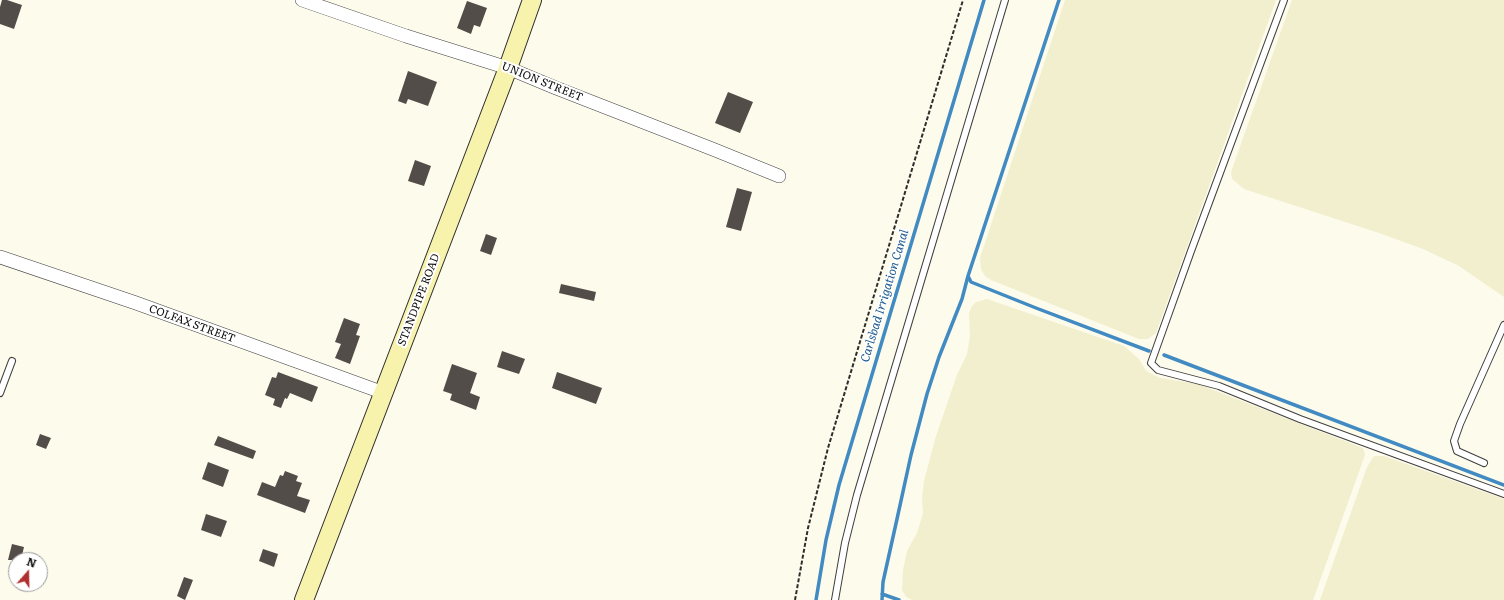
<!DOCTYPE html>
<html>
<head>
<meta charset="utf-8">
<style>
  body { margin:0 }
  #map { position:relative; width:1504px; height:600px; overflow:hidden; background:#fdfbec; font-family:Literata,serif }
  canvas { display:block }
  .north { position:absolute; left:8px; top:552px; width:40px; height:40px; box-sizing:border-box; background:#fff; border:1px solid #9e9e9e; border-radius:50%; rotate:20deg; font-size:11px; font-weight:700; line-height:16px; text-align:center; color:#0c0c0c }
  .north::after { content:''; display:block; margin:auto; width:14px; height:18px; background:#b02f31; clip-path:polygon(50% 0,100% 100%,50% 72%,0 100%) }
</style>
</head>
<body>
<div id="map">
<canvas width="1504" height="600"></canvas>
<div class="north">N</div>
</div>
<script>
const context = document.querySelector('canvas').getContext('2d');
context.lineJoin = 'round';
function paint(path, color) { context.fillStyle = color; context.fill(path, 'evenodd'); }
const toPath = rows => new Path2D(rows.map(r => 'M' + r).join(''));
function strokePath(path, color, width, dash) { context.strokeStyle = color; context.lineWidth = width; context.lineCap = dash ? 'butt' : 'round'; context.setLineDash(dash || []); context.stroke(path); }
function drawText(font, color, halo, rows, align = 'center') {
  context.font = font + ' Literata,serif'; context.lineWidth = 4; context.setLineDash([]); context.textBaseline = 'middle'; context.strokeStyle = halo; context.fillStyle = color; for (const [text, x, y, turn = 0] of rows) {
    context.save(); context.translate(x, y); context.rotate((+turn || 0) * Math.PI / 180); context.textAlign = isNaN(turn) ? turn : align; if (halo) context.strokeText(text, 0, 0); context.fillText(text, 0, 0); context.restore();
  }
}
const farmland = toPath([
  [1065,0,1276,0,1156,333,1148,339,1139,339,991,280,985,276,981,269,980,258],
  [1292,0,1504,0,1504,297,1459,266,1423,249,1379,233,1244,189,1232,179,1231,172],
  [987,299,1124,346,1139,359,1146,371,1160,378,1198,384,1363,448,1365,455,1313,600,912,600,906,597,902,590,903,570,907,551,917,533,923,513,922,498,924,481,936,436,957,375,967,354,970,336,969,313,972,306,976,302],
  [1374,456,1384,456,1504,499,1504,600,1320,600,1367,467]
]);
const stream = toPath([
  [1059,0,968,276,971,282,1036,308,1149,351],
  [1164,355,1504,485],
  [882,594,899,600],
  [816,600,826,540,839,485,984,0],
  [882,600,883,582,897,519,911,455,927,394,939,357,962,299,968,276]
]);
const building = toPath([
  [2,0,7,0,22,5,14,29,0,24,0,7],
  [467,1,487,8,480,27,474,25,471,34,457,28],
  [408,71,437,82,428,106,408,99,406,104,398,101],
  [728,92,753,102,740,133,715,123],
  [415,160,431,166,424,186,408,181],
  [737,188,752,192,741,231,726,227],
  [486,234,497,238,491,255,480,251],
  [561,284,596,292,594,301,559,293],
  [344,318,360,324,356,335,360,336,350,364,335,358,341,344,335,342],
  [502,351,525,359,519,374,497,367],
  [452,364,477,373,470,393,480,397,476,410,450,400,452,394,443,391],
  [278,372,318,387,312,402,290,393,287,399,285,398,281,408,273,405,275,399,265,395,272,377,276,378],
  [557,372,602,388,596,404,552,388],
  [40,434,51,438,46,449,36,445],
  [218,436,256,451,253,459,214,445],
  [208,462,229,470,223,487,202,479],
  [285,471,298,476,296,481,302,483,297,496,310,500,305,513,257,495,262,482,275,487,280,475,283,476],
  [206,514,227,521,221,537,201,530],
  [12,544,24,547,21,560,8,560],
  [263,549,278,554,274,567,259,561],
  [184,577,193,580,185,600,177,596]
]);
const path = toPath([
  [795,600,808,528,828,448,963,0]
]);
const lane = toPath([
  [1284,0,1191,251,1151,363,1158,370,1219,386,1300,419,1504,494],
  [0,393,12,361],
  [1484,463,1457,451,1454,441,1460,424,1504,325],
  [835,600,845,543,857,495,1005,0]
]);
const street = toPath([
  [302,0,406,36,508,68,556,88,715,150,779,176],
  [0,257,136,303,384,393]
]);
const secondary = toPath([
  [304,600,508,68,532,0]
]);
const streetNames = [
  ["UNION STREET",542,82,22],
  ["STANDPIPE ROAD",419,300,-69],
  ["COLFAX STREET",192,324,20]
];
const waterNames = [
  ["Carlsbad Irrigation Canal",885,296,-73]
];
paint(farmland, '#f1efce');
strokePath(stream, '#418ac2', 3.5);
paint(building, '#534d49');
strokePath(lane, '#3f3f3f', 8);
strokePath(street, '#3f3f3f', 14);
strokePath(secondary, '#2e2e2e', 20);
strokePath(path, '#2e2e2e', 2, [4, 2]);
strokePath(lane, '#fff', 6);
strokePath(street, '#fff', 13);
strokePath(secondary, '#f8f3ac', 18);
drawText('11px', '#0c0c0c', '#fff', streetNames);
drawText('italic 12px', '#205c92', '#fff', waterNames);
</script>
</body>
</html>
